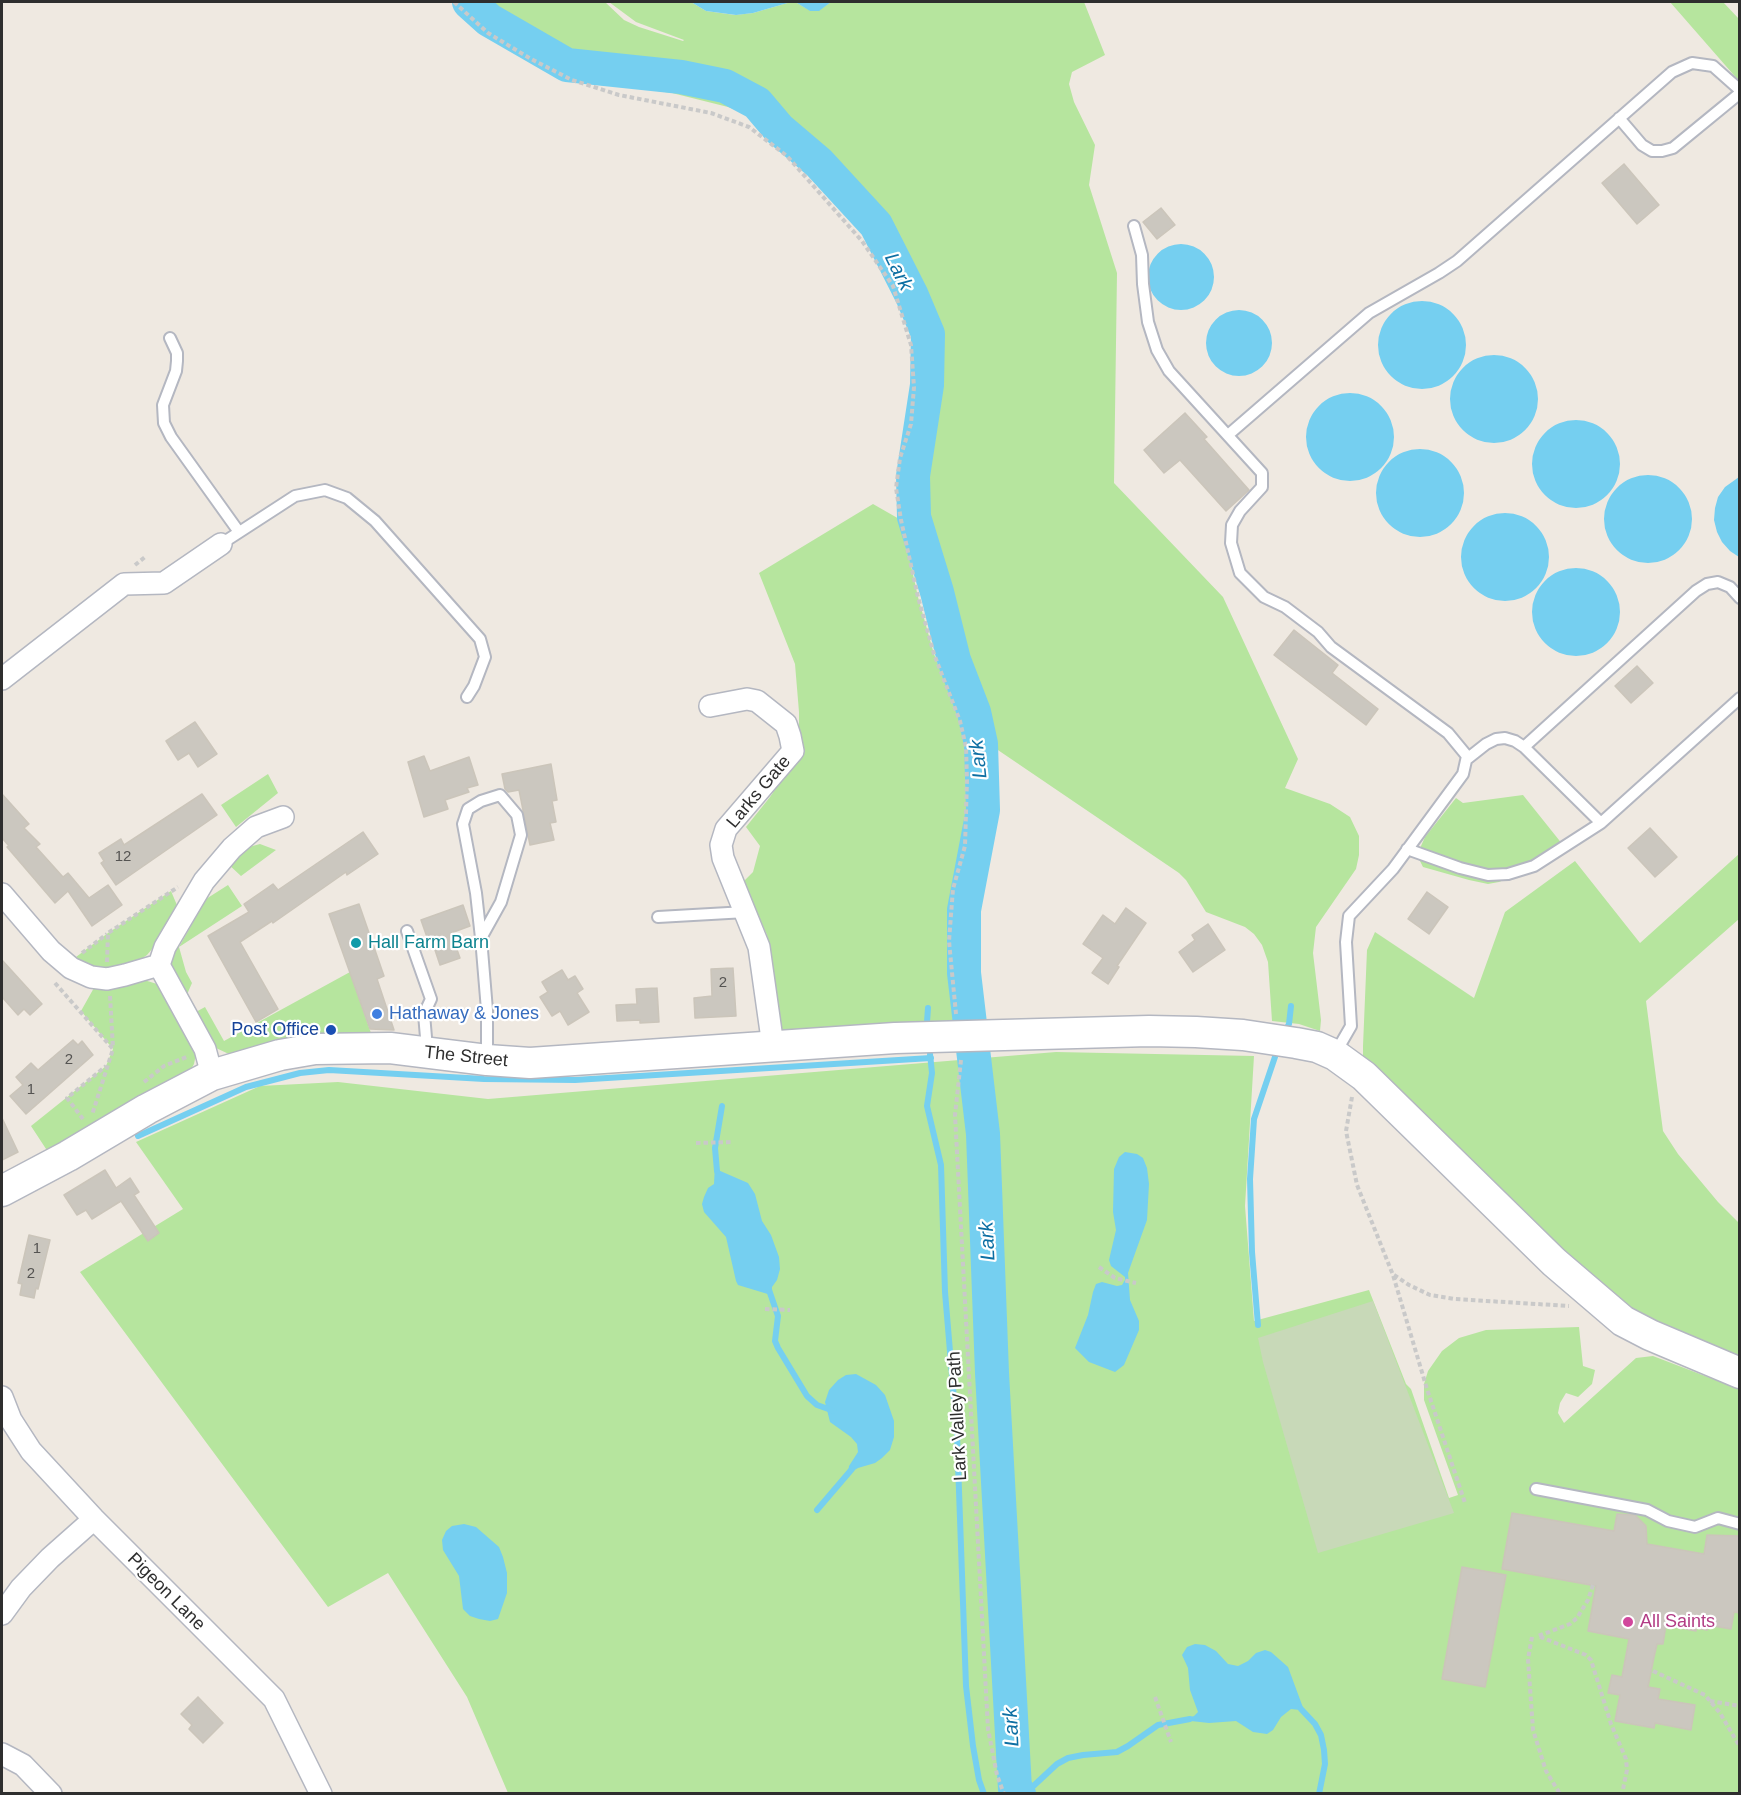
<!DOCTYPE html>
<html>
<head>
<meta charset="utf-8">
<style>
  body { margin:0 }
  #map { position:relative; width:1741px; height:1795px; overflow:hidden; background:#efe9e1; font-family:Arial,sans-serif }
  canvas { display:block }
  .frame { position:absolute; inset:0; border:3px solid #2e2e2e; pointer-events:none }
</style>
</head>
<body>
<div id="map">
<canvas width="1741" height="1795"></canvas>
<div class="frame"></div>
</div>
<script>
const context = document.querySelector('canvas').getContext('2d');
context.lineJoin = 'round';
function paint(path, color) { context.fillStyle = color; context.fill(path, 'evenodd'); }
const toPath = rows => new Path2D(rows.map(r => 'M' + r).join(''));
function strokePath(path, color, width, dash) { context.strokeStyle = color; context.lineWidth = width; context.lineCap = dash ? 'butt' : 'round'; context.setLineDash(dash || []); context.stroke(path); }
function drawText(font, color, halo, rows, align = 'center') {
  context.font = font + ' Arial,sans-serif'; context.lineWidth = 4.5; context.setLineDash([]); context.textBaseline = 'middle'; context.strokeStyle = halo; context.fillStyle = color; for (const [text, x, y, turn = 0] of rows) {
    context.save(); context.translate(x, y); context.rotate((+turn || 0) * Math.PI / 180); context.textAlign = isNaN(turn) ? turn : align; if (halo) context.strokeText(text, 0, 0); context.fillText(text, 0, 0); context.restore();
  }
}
const green = toPath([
  [457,2,605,2,624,20,639,27,683,41,684,40,636,22,609,2,691,2,706,11,735,15,753,13,791,2,797,3,811,11,819,10,831,2,1084,2,1105,55,1072,72,1069,84,1074,102,1095,145,1089,185,1117,273,1114,483,1223,597,1298,759,1285,788,1330,804,1350,817,1359,836,1359,855,1356,869,1316,927,1313,953,1321,1020,1320,1031,1299,1024,1272,1021,1268,962,1262,945,1254,934,1245,927,1206,912,1186,880,1179,873,992,746,963,651,941,597,931,549,929,477,932,437,938,400,939,380,936,345,934,334,913,290,870,223,821,168,761,119,728,107,672,93,605,84,587,77,491,33,480,25],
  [1670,2,1723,2,1739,19,1739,81],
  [873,504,901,520,918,597,934,654,960,721,966,747,967,780,965,846,953,889,949,941,957,1028,784,1032,780,1026,767,935,743,882,753,872,760,846,746,827,770,797,799,754,799,712,795,664,759,573],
  [268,774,278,793,236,827,221,805],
  [1523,795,1567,850,1538,866,1499,882,1488,884,1469,880,1423,867,1417,855,1425,837,1456,798,1463,803],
  [260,844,276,850,241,876,227,863,245,848],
  [1739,854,1739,919,1646,1001,1663,1131,1678,1154,1718,1202,1739,1223,1739,1358,1627,1311,1363,1060,1363,1046,1367,950,1375,932,1474,998,1505,912,1575,861,1640,943],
  [228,885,242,906,179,947,186,972,192,983,185,999,170,966,172,945,179,947,206,899],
  [171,891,179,910,158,942,147,955,134,964,107,973,72,960,108,933],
  [350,972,371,1033,325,1034,231,1055,216,1048,194,1013,205,1007,224,1041],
  [141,979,157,984,196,1054,194,1064,188,1075,48,1152,31,1126,106,1066,113,1049,81,1011,95,986],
  [1056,1052,1254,1056,1245,1206,1254,1321,1369,1290,1406,1384,1411,1389,1449,1498,1458,1495,1424,1400,1424,1384,1428,1371,1442,1351,1459,1338,1486,1330,1579,1327,1583,1366,1595,1370,1592,1384,1578,1397,1566,1393,1560,1403,1558,1413,1564,1423,1636,1358,1653,1356,1739,1389,1739,1793,508,1793,467,1697,388,1573,328,1607,80,1272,183,1209,136,1142,260,1086,338,1082,488,1099]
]);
const cemetery = toPath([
  [1373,1301,1454,1513,1318,1553,1263,1362,1258,1338]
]);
const water = toPath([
  [691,2,831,2,819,11,810,11,797,3,791,2,753,13,736,15,706,11],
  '1148 277a33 33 0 1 1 66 0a33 33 0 1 1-66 0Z',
  '1378 345a44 44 0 1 1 88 0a44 44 0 1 1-88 0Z',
  '1206 343a33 33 0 1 1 66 0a33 33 0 1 1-66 0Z',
  '1450 399a44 44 0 1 1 88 0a44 44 0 1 1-88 0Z',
  '1306 437a44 44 0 1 1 88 0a44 44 0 1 1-88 0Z',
  '1532 464a44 44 0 1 1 88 0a44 44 0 1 1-88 0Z',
  '1376 493a44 44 0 1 1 88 0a44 44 0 1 1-88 0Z',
  '1604 519a44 44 0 1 1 88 0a44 44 0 1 1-88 0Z',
  [1739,477,1739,557,1730,551,1722,542,1717,532,1714,520,1715,508,1718,497,1725,487],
  '1461 557a44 44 0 1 1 88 0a44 44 0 1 1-88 0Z',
  '1532 612a44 44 0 1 1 88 0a44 44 0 1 1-88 0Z',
  [1125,1152,1137,1154,1143,1158,1147,1168,1149,1184,1147,1220,1128,1273,1130,1300,1139,1321,1139,1330,1124,1365,1115,1372,1089,1362,1075,1348,1088,1315,1093,1292,1096,1284,1102,1282,1117,1286,1122,1285,1125,1280,1125,1277,1111,1266,1109,1260,1116,1230,1113,1212,1114,1169,1119,1157],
  [715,1164,718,1170,748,1183,755,1194,762,1221,771,1235,779,1257,780,1269,777,1280,772,1287,771,1295,738,1285,736,1281,726,1237,704,1212,702,1204,704,1197,708,1188,714,1184],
  [856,1374,876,1385,885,1395,894,1421,894,1437,890,1450,882,1458,875,1463,858,1468,848,1474,849,1466,858,1452,857,1444,851,1437,830,1422,825,1402,829,1390,838,1380,846,1375],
  [464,1524,476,1527,499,1547,503,1557,507,1573,507,1593,498,1619,490,1621,479,1619,470,1616,463,1609,459,1576,443,1550,442,1540,446,1531,452,1526],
  [1195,1644,1205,1645,1216,1651,1228,1664,1238,1666,1248,1661,1256,1653,1265,1650,1271,1652,1288,1667,1305,1713,1300,1710,1291,1709,1281,1717,1273,1730,1267,1734,1253,1732,1236,1721,1209,1723,1182,1720,1194,1716,1198,1712,1190,1690,1188,1668,1182,1655,1187,1647]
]);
const stream = toPath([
  [927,1022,928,1008],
  [1284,1033,1289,1024,1291,1006],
  [930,1054,932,1073,927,1106,941,1165,945,1292,957,1435,966,1686,973,1746,979,1780,984,1794],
  [138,1136,246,1087,300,1073,329,1070,484,1079,575,1080,931,1058],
  [717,1171,715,1148,722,1106],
  [768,1287,778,1316,775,1341,778,1348,807,1396,817,1405,834,1411],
  [1258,1325,1252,1252,1250,1179,1254,1119,1278,1048],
  [817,1510,852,1469],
  [1301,1709,1315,1724,1321,1735,1324,1750,1325,1764,1319,1794],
  [1016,1788,1021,1791,1028,1791,1057,1764,1068,1758,1083,1755,1117,1752,1128,1746,1158,1725,1190,1719]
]);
const river = toPath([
  [469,2,489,20,567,65,681,77,725,86,757,103,779,129,819,163,876,225,912,296,928,334,927,385,913,476,914,517,937,592,954,660,974,712,981,744,983,810,964,910,964,973,983,1134,992,1373,1015,1789,1016,1788,1019,1794]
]);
const building = toPath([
  [1624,164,1659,205,1637,224,1602,183,1624,164],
  [1161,208,1175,225,1157,239,1143,222,1161,208],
  [1185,413,1207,437,1204,439,1249,490,1226,511,1180,460,1164,473,1144,450,1185,413],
  [1294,630,1338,665,1332,673,1378,709,1366,725,1274,655,1294,630],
  [1637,666,1653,683,1631,703,1615,686,1637,666],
  [195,722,217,754,198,767,189,753,178,760,166,741,195,722],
  [424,756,430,771,469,757,478,785,467,788,469,792,445,800,448,809,424,817,408,762,424,756],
  [551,764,557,800,552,801,556,822,550,823,554,840,530,845,519,790,508,792,505,789,502,774,551,764],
  [2,794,29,824,24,828,40,844,36,847,63,877,68,873,89,898,108,885,122,905,92,926,68,891,55,903,7,847,9,846,2,838,2,794],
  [202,794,217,815,116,885,101,863,104,861,99,853,121,839,124,845,202,794],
  [1650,828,1677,857,1655,877,1628,848,1650,828],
  [363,832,378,854,347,875,346,872,273,923,272,921,240,942,278,1009,256,1022,208,936,249,912,244,904,273,884,278,890,363,832],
  [1427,892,1448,907,1429,934,1408,919,1427,892],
  [359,904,384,976,377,979,394,1030,370,1029,329,914,359,904],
  [463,905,470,926,451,933,460,958,440,965,431,938,428,940,421,920,463,905],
  [1126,908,1146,923,1117,966,1119,967,1108,984,1092,973,1103,958,1083,944,1103,915,1115,924,1126,908],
  [1208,924,1225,950,1193,972,1179,952,1195,940,1192,935,1208,924],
  [2,960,42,1004,30,1015,24,1009,18,1015,2,997,2,960],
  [733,968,736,1016,695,1018,694,998,712,996,711,969,733,968],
  [562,970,568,980,575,976,583,989,577,993,589,1012,568,1025,560,1011,552,1016,540,997,548,992,542,982,562,970],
  [657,988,659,1022,640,1023,640,1020,617,1021,616,1005,637,1004,636,989,657,988],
  [73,1040,78,1045,82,1041,93,1055,26,1114,10,1096,23,1085,16,1077,31,1063,38,1070,73,1040],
  [2,1118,18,1152,2,1160,2,1118],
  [105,1170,116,1188,130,1178,139,1192,134,1195,159,1233,148,1241,121,1201,92,1219,86,1210,77,1215,64,1195,105,1170],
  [29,1235,50,1240,38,1289,36,1288,34,1298,20,1295,22,1284,18,1283,29,1235],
  [1512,1513,1614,1531,1617,1514,1635,1515,1646,1526,1647,1544,1704,1554,1707,1535,1740,1536,1740,1613,1734,1612,1731,1629,1708,1625,1707,1630,1696,1628,1696,1631,1666,1625,1663,1644,1657,1644,1654,1657,1648,1687,1660,1689,1658,1699,1695,1705,1691,1730,1655,1723,1654,1728,1615,1721,1620,1695,1608,1693,1612,1675,1622,1677,1629,1639,1588,1631,1596,1586,1502,1569,1512,1513],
  [1462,1567,1506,1575,1485,1687,1442,1679,1462,1567],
  [198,1697,223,1723,203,1743,189,1729,192,1725,181,1714,198,1697]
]);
const path = toPath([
  [454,2,488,33,531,59,572,80,619,95,711,113,749,127,787,156,862,241,893,286,911,345,914,387,911,424,900,458,896,488,901,520,918,597,934,654,960,721,966,747,967,780,965,846,953,889,949,941,956,1014],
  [135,565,145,557],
  [82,953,107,934],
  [107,962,108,933,178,887],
  [55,983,113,1049,92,1115],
  [110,996,113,1048],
  [961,1060,955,1115,988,1729,997,1775,1004,1794],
  [144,1082,164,1066,189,1056],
  [1352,1097,1346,1131,1357,1185,1393,1275,1427,1389,1465,1503],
  [83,1119,67,1098,106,1066],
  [696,1143,732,1142],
  [1099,1267,1115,1278,1136,1283],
  [1394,1275,1409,1285,1430,1295,1455,1299,1569,1306],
  [765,1309,790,1310],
  [1593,1585,1588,1600,1577,1618,1570,1624,1538,1636,1586,1655,1591,1660,1611,1724,1626,1759,1627,1770,1622,1794],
  [1532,1637,1528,1659,1533,1730,1546,1771,1560,1794],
  [1653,1671,1705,1695,1720,1713,1740,1747],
  [1155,1697,1171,1742],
  [1710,1701,1740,1706]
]);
const service = toPath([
  [1619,118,1642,145,1652,151,1662,151,1673,148,1740,93],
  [1134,226,1142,255,1143,284,1148,322,1157,350,1169,371,1262,473,1262,487,1240,511,1232,525,1231,543,1240,573,1264,597,1285,607,1318,632,1331,647,1448,733,1467,756,1463,774,1393,869,1349,916,1346,942,1351,1026,1336,1052],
  [170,338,177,353,177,361,176,371,163,405,164,423,171,437,239,532],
  [1228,435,1369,313,1439,273,1457,261,1672,72,1692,63,1713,66,1740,90],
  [221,544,295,496,325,490,347,498,375,521,480,639,485,657,474,686,467,697],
  [1524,747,1696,591,1707,584,1718,582,1730,587,1740,598],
  [1467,759,1486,744,1496,739,1505,738,1515,741,1524,747,1601,823,1740,698],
  [1407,849,1460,868,1488,875,1508,874,1534,866,1601,823],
  [658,917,746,912],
  [407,931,431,999,424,1014,427,1049],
  [481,938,501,902,521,835,517,815,500,795,481,801,468,809,463,824,476,893,481,938,487,1010,487,1057],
  [1536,1489,1647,1510,1668,1521,1695,1527,1718,1518,1740,1524]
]);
const minor = toPath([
  [2,679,124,584,164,583,221,544],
  [710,706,747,699,757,701,786,724,790,736,793,751,726,829,721,845,723,858,759,947,773,1046],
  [2,894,51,951,71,968,91,977,107,979,125,975,159,965,165,947,204,881,232,848,256,827,283,817],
  [159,965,205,1049,212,1075],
  [2,1397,11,1420,31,1451,94,1519,274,1699,321,1794],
  [2,1614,21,1588,50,1558,94,1519],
  [2,1754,23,1765,51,1794]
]);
const secondary = toPath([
  [2,1191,68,1156,147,1109,212,1075,280,1055,315,1049,390,1048,487,1060,530,1063,895,1038,1149,1031,1196,1032,1243,1035,1296,1043,1317,1047,1335,1055,1364,1076,1554,1262,1623,1321,1650,1335,1740,1373]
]);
const markers = [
  [356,943,6,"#0f9aa8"],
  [377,1014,6,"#3f7fe0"],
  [331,1030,6,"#1a4fb4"],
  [1628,1622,6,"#d1479c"]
];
const numberNames = [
  ["12",123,857],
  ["2",723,983],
  ["2",69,1060],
  ["1",31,1090],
  ["1",37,1249],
  ["2",31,1274]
];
const streetNames = [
  ["Larks Gate",759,792,-50],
  ["The Street",466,1057,6],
  ["Lark Valley Path",958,1416,-93],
  ["Pigeon Lane",166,1592,45]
];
const cultureNames = [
  ["Hall Farm Barn",368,943]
];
const shopNames = [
  ["Hathaway & Jones",389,1014]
];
const transitNames = [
  ["Post Office",319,1030]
];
const hotelNames = [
  ["All Saints",1640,1622]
];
const waterNames = [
  ["Lark",898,272,64],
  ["Lark",979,759,-96],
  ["Lark",988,1241,-93],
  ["Lark",1012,1727,-93]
];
paint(green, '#b6e59e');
paint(cemetery, '#c8d9b8');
paint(water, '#75cff0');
strokePath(stream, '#75cff0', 6);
strokePath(river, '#75cff0', 34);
paint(building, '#cbc7bf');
strokePath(building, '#cbc5ba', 1.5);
strokePath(service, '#b4b7c1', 14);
strokePath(minor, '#b4b7c1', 24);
strokePath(secondary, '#b4b7c1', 33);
strokePath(path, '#c9c9c9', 4, [4.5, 3]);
strokePath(service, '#fff', 10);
strokePath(minor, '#fff', 21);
strokePath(secondary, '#fff', 30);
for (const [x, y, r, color] of markers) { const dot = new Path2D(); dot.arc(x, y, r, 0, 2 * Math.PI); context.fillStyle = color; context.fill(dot); strokePath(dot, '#fff', 2); }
drawText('15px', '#555452', null, numberNames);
drawText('18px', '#2e2e2e', '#fff', streetNames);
drawText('18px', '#0d838f', '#fff', cultureNames, 'left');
drawText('18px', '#366cbe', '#fff', shopNames, 'left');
drawText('18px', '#164399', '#fff', transitNames, 'right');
drawText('18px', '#b23c85', '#fff', hotelNames, 'left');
drawText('italic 20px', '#0d6fa3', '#fff', waterNames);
</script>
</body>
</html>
